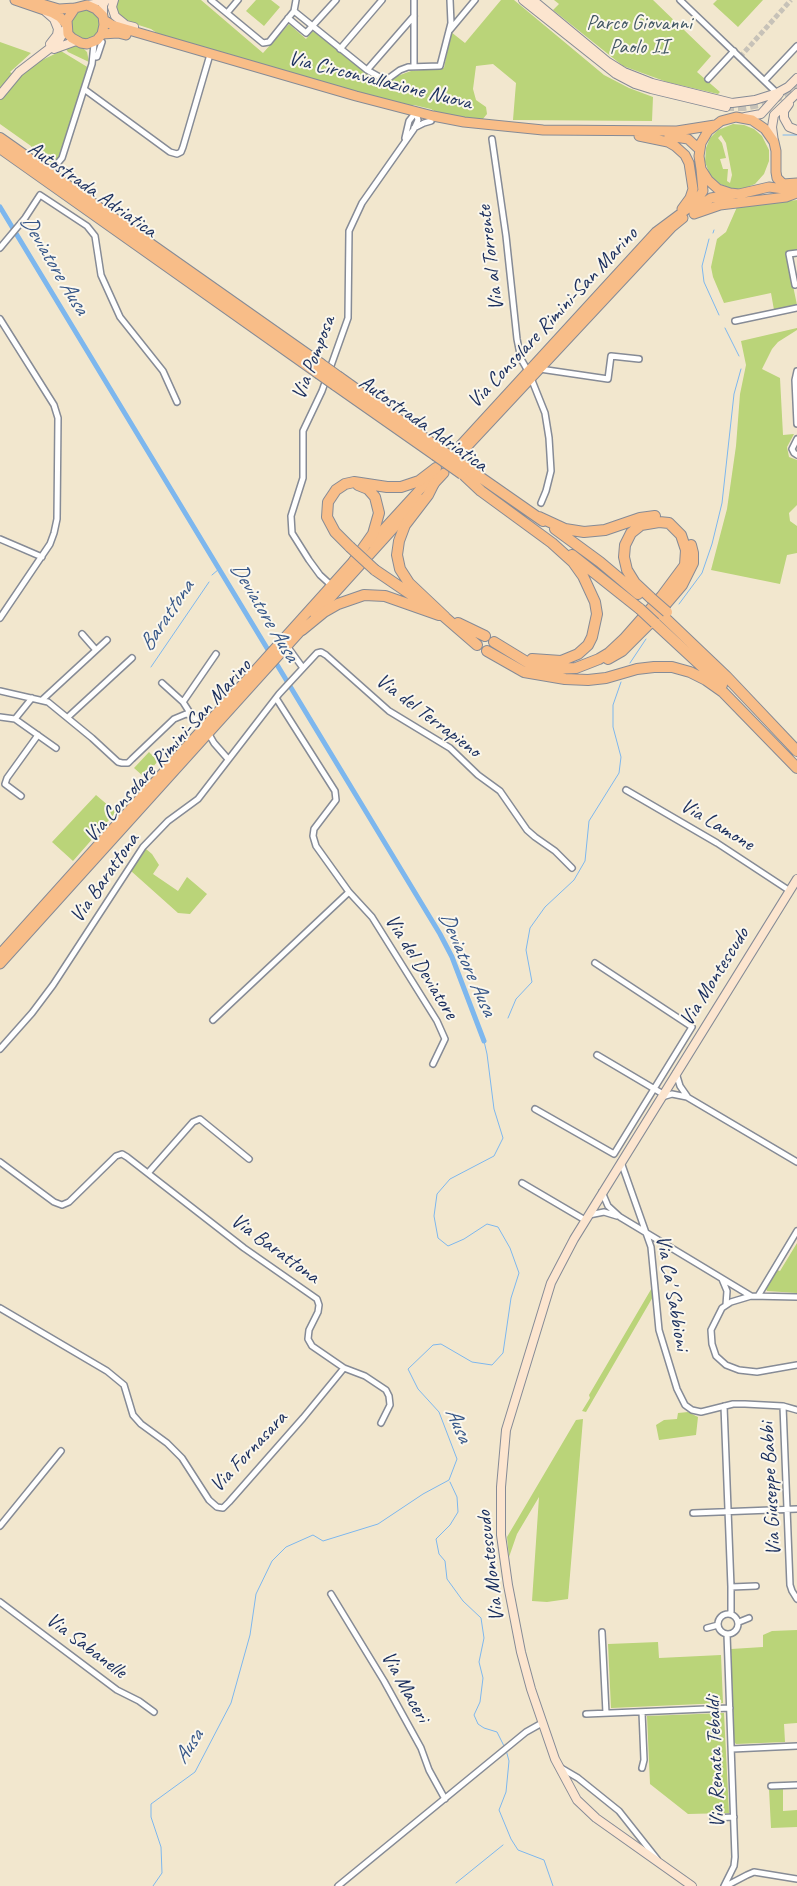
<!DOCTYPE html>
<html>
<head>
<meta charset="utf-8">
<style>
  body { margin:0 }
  canvas { display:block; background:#f2e7ce }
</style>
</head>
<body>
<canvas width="797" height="1886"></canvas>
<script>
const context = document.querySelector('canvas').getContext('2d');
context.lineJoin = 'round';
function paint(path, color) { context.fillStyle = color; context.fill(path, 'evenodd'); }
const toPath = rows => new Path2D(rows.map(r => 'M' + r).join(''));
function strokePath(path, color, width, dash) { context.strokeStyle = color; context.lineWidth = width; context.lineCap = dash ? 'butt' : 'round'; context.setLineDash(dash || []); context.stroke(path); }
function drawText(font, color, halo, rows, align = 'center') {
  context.font = font + ' Caveat,sans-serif'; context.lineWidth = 4; context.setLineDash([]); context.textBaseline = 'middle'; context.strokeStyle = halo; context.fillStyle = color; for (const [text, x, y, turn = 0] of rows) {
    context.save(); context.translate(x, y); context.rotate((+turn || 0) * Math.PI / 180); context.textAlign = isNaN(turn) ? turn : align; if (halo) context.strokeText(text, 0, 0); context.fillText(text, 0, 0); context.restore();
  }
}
const green = toPath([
  [116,0,201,0,263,53,289,24,306,39,313,31,366,72,384,81,411,71,444,68,451,32,465,43,501,0,514,0,604,75,629,88,653,97,652,121,513,120,516,83,493,64,476,66,473,89,476,100,486,107,487,114,482,120,439,114,431,109,414,105,403,106,160,35,151,29,126,21,117,13,115,7],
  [256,0,271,0,280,7,264,26,246,11],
  [554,0,653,0,711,56,697,72,720,92,718,94,667,82,623,66,553,10,559,4],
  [717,0,763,0,738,27,713,4],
  '70 24a15 15 0 1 1 30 0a15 15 0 1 1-30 0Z',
  [0,42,31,53,10,72,19,78,36,63,61,51,89,68,58,159,53,163,45,161,35,154,31,146,0,124],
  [76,45,82,47,87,52,89,62,68,52,65,48],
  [733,124,744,125,754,129,762,136,769,150,769,161,764,174,755,184,742,189,733,189,720,184,710,175,705,162,706,148,710,138,718,130],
  [721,135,726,143,732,175,730,183,727,181,728,169,723,169,720,159,726,158,722,143,718,138],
  [797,200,797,250,786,252,797,305,774,310,771,293,724,303,713,277,711,267,717,239,726,232,737,207],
  [797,328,797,330,778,342,772,349,762,369,780,378,783,435,794,434,787,447,789,457,797,460,797,505,789,513,790,521,797,526,797,553,787,555,780,584,711,570,727,509,736,446,740,394,746,365,741,341],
  [149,752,158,761,144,777,134,768],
  [96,795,116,812,73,861,52,842],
  [146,849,152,854,159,865,153,874,178,891,187,877,207,894,190,914,178,913,131,871],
  [797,1243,797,1293,767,1291,766,1289,777,1270,780,1271],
  [653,1286,654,1295,586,1412,582,1411,590,1398,589,1395],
  [688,1412,698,1417,696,1435,659,1440,656,1425,664,1420,677,1419,678,1413],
  [583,1419,568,1599,547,1602,532,1601,539,1497,517,1534,509,1557,507,1537,576,1420],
  [797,1630,797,1723,784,1724,785,1742,736,1744,734,1742,731,1649,763,1647,763,1635,772,1631],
  [658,1642,659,1658,721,1655,723,1703,611,1708,608,1644],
  [724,1713,729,1813,688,1814,650,1784,647,1716],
  [769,1789,783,1789,783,1811,797,1810,797,1827,771,1828]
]);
const stream = toPath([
  [783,135,797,135],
  [713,233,714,230],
  [709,239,702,266,704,282,719,315],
  [725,328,739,356],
  [212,575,219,569],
  [679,604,702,573,712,544,722,503,734,394,741,369],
  [630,663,646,639],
  [151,667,209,582],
  [508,1018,516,999,532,982,526,950,530,928,545,907,574,880,585,861,589,821,619,773,621,757,613,727,613,705,621,682],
  [450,1482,457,1497,458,1512,450,1525,436,1539,439,1554,445,1561,447,1579,463,1601,481,1618,484,1638,479,1662,483,1678,480,1702,474,1715,478,1724,484,1728,497,1732,504,1746],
  [506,1750,509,1761,506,1792,499,1810,511,1839,518,1850,544,1860,553,1886],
  [456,1883,503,1845],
  [153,1886,162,1873,161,1847,151,1817,151,1804,195,1772,231,1703,250,1635,256,1594,272,1561,286,1547,313,1535,323,1541,378,1524,423,1494,449,1480,457,1459,439,1412,418,1389,408,1369,433,1345,441,1344,472,1362,492,1365,503,1353,511,1298,519,1273,510,1248,498,1227,487,1224,464,1239,448,1246,438,1238,434,1216,437,1194,450,1179,494,1156,503,1138,494,1109,487,1054,484,1041]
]);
const canal = toPath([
  [0,207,440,934,452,957,484,1041]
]);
const streetTunnel = toPath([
  [740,57,791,0]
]);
const secondaryTunnel = toPath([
  [726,107,744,107,764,103,780,97,797,85]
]);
const street = toPath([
  [211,0,263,43,269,42,294,11,296,0],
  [680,0,777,93],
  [294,11,367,70,383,79,389,78,400,70,408,67,440,66,451,23,450,0],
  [227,13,238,0],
  [288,18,306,33,336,0],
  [450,30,475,0],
  [340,49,382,0],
  [93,57,97,57,102,42],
  [414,67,414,0],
  [367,70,414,16],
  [708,79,734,51],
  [765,80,797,46],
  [84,89,170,152,177,154,181,152,183,147,209,58],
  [414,128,424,123,431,121],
  [405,138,409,121,416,112],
  [492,139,506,236,517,339,521,359,528,371],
  [57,164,62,158,84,89,92,64,94,44,97,40],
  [0,248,25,218,40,195,87,226,95,236,101,275,120,317,163,371,177,402],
  [795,285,789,254,797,253],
  [0,319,54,405,58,418,57,519,54,533,50,544,0,618],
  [735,321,797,308],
  [540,369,608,379,611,356,639,359],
  [797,371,795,380,797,424],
  [531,378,545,413,549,438,551,471,546,491,541,503],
  [797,439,792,449,794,453,797,455],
  [0,539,42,557],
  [332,586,320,575,309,560,292,533,291,516,303,478,303,431,322,391,348,318,349,231,362,203,414,129,418,120,416,112],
  [82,634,96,650],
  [287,646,303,668],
  [162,683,183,702,192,716],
  [0,691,48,702,92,738,118,762,122,763,128,763,132,759,174,719,186,714,192,716,203,724,214,743,228,759],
  [276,698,335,791,336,800,314,829,313,836,316,846,349,892,372,917,437,1021,445,1039,433,1064],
  [42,700,107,640],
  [183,702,216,654],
  [0,717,15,719,32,698],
  [68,717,132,658],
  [15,719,56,748],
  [626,790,717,843,790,891],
  [21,796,5,784,7,778,38,735],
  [213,1020,349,892],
  [0,1049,32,1013,53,985,143,847,168,821,198,799,279,694,317,653,321,652,326,655,389,711,450,748,478,775,500,791,527,830,535,837,555,851,572,868],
  [597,1055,663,1094],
  [676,1073,680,1086,687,1096],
  [662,1097,672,1094,687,1097,797,1162],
  [535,1109,614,1154,692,1027,595,963],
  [0,1162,54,1202,62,1205,69,1202,116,1156,122,1154,127,1157,244,1248,317,1299,319,1305,318,1312,309,1330,308,1339,312,1346,344,1368,365,1376,386,1390,389,1396,390,1405,381,1423],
  [621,1162,651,1247,659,1330,677,1389,685,1405,692,1410,701,1412,733,1404,745,1404,783,1406,797,1410],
  [148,1173,193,1122,200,1119,249,1159],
  [522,1183,585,1220],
  [602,1192,608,1206,620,1217,751,1296],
  [589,1215,604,1212,617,1216],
  [722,1279,727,1291,726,1305],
  [758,1296,797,1231],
  [797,1297,751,1296,731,1302,722,1308,711,1330,712,1344,716,1356,726,1365,739,1370,757,1372,797,1365],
  [0,1308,107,1371,124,1385,133,1415,141,1424,167,1443,182,1458,209,1500,217,1507,223,1508,229,1502,303,1418,344,1368],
  [724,1406,731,1587,756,1586],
  [783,1406,790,1585,792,1591,797,1599],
  [693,1513,797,1509],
  [0,1526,61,1451],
  [331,1594,384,1681,421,1748,429,1770,445,1799],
  [0,1602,117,1690,139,1701,154,1712],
  '718 1624a10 10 0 1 1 20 0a10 10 0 1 1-20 0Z',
  [731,1614,731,1587],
  [739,1622,749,1618],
  [707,1628,718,1625],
  [602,1632,606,1713],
  [586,1714,730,1708],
  [732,1749,797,1746],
  [561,1768,578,1778,619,1811,657,1859],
  [642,1768,644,1760,642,1712],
  [771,1786,797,1785],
  [713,1818,734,1817],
  [338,1886,526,1732,542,1723],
  [724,1886,734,1866,735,1857,727,1634],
  [726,1886,747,1875,754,1872,797,1879]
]);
const secondary = toPath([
  [114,0,112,7,115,16,126,25,134,27],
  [523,0,616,74,635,84,651,89,726,107],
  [533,0,608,62,624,72,652,83,732,103,755,100,777,93,788,87,797,78],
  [87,5,94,4,99,0],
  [46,12,54,19,58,29,57,35,50,44],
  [103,16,103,5,106,0],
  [54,49,76,41],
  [0,95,19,72,58,42,66,28],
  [789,104,784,111,784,118,789,127,797,130],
  [745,117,761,114,779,94],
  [774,142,772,127,774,115,797,93],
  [692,1886,596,1818,577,1800,555,1759,531,1689,521,1652,508,1585,501,1535,501,1487,506,1430,551,1283,574,1239,797,879]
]);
const primary = toPath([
  [15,0,53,13,60,17,66,24],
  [28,0,59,9,75,8,87,5,96,9,103,16,104,25,102,34,97,40,87,44,81,43,72,38,68,34,67,20,75,8],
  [104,20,112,25,122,28,356,96,433,116,464,122,543,130,677,131,715,125],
  [102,34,118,33,126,35],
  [639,136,668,142,675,146,685,155,689,163,693,189,690,198,682,209],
  [669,136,688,139,700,150],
  [797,183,783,184,777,178,776,172,776,151,774,142,765,129,752,120,736,117,721,121,708,131,701,143,699,156,701,169,708,180,718,189,730,193,739,194,769,187,791,190,797,189],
  [693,210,711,198,734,194],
  [694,214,720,205,786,197,797,193],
  [457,449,656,232,695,203,703,191,701,169],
  [462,452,672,227,683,218],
  [431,487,444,473],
  [371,543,436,472],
  [315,615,420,499],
  [0,954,358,556],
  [0,964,306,625]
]);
const highway = toPath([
  [0,138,321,364],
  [0,148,318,373],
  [339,377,440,449],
  [335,385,435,455],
  [467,468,543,521],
  [465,476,481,491,552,543,573,562,583,576,595,602,597,614,592,637,588,645,578,654,561,661,532,659],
  [434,483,428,495,405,525,399,541,397,555,400,569,409,583,445,617],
  [539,517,565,529,584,532,605,530,640,518,655,516],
  [555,529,600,562,638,594],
  [350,547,335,532,327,517,328,502,336,490,345,484,354,482,387,487,401,487,419,481,436,468],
  [572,555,640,609],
  [354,561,373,534,379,513,375,497,368,489,358,485],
  [375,570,422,602],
  [440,613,477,645],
  [662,615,726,676,797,751],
  [458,623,485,636],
  [655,623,722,685],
  [302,630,324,612,338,604,364,595,385,596,439,615],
  [494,642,530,664,548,669,576,668,599,659,609,653,624,639,662,596,685,565,686,550,681,535,669,523,659,522,641,525,631,533,625,545,624,557,627,570,635,583,651,598],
  [487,651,524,672,565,679,588,680,606,678,637,669,654,667,672,667,690,672,706,680,723,692,797,768],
  [608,659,622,651,648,625,682,585,693,563,693,553,691,545],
  [524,672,544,672]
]);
const highwayBridge = toPath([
  [321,364,339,377],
  [318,373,335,385],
  [440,449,467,468],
  [435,455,462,474],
  [350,547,375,570],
  [651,598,667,612],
  [640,609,655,623]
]);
const parkNames = [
  ["Parco Giovanni",639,23],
  ["Paolo II",639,47]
];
const streetNames = [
  ["Via Circonvallazione Nuova",380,81,14],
  ["Autostrada Adriatica",92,190,35],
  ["Via al Torrente",491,258,-97],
  ["Via Consolare Rimini-San Marino",553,318,-47],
  ["Via Pomposa",314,358,-69],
  ["Autostrada Adriatica",423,424,35],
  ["Via del Terrapieno",428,716,37],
  ["Via Consolare Rimini-San Marino",168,751,-48],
  ["Via Lamone",717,825,31],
  ["Via Barattona",105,878,-55],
  ["Via del Deviatore",421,967,58],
  ["Via Montescudo",715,977,-58],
  ["Via Barattona",275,1249,36],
  ["Via Ca' Sabbioni",672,1293,80],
  ["Via Fornasara",249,1452,-47],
  ["Via Giuseppe Babbi",771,1489,-93],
  ["Via Montescudo",491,1566,-97],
  ["Via Sabanelle",86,1646,37],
  ["Via Maceri",405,1687,61],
  ["Via Renata Tebaldi",716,1762,-92]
];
const waterNames = [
  ["Deviatore Ausa",54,265,59],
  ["Deviatore Ausa",264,612,59],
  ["Barattona",167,616,-56],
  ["Deviatore Ausa",467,964,66],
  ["Ausa",458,1425,66],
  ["Ausa",189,1747,-57]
];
paint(green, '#bad479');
strokePath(stream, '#7db7ee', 1);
strokePath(canal, '#7db7ee', 5);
strokePath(streetTunnel, '#c7c2b8', 5, [5, 2.5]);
strokePath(secondaryTunnel, '#c7c2b8', 8, [8, 4]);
strokePath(street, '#868b96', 8);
strokePath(secondary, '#868b96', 10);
strokePath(primary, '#868b96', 11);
strokePath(highway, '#868b96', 12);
strokePath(street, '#fff', 5);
strokePath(secondary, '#fce5cf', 8);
strokePath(primary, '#f8bd88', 9);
strokePath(highway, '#f8bd88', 10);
strokePath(highwayBridge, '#868b96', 12, []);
strokePath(highwayBridge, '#f8bd88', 10);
drawText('21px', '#435865', '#fbf7ec', parkNames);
drawText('21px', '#1b2f5e', '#fbf7ec', streetNames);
drawText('italic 22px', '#385889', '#fbf7ec', waterNames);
</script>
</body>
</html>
